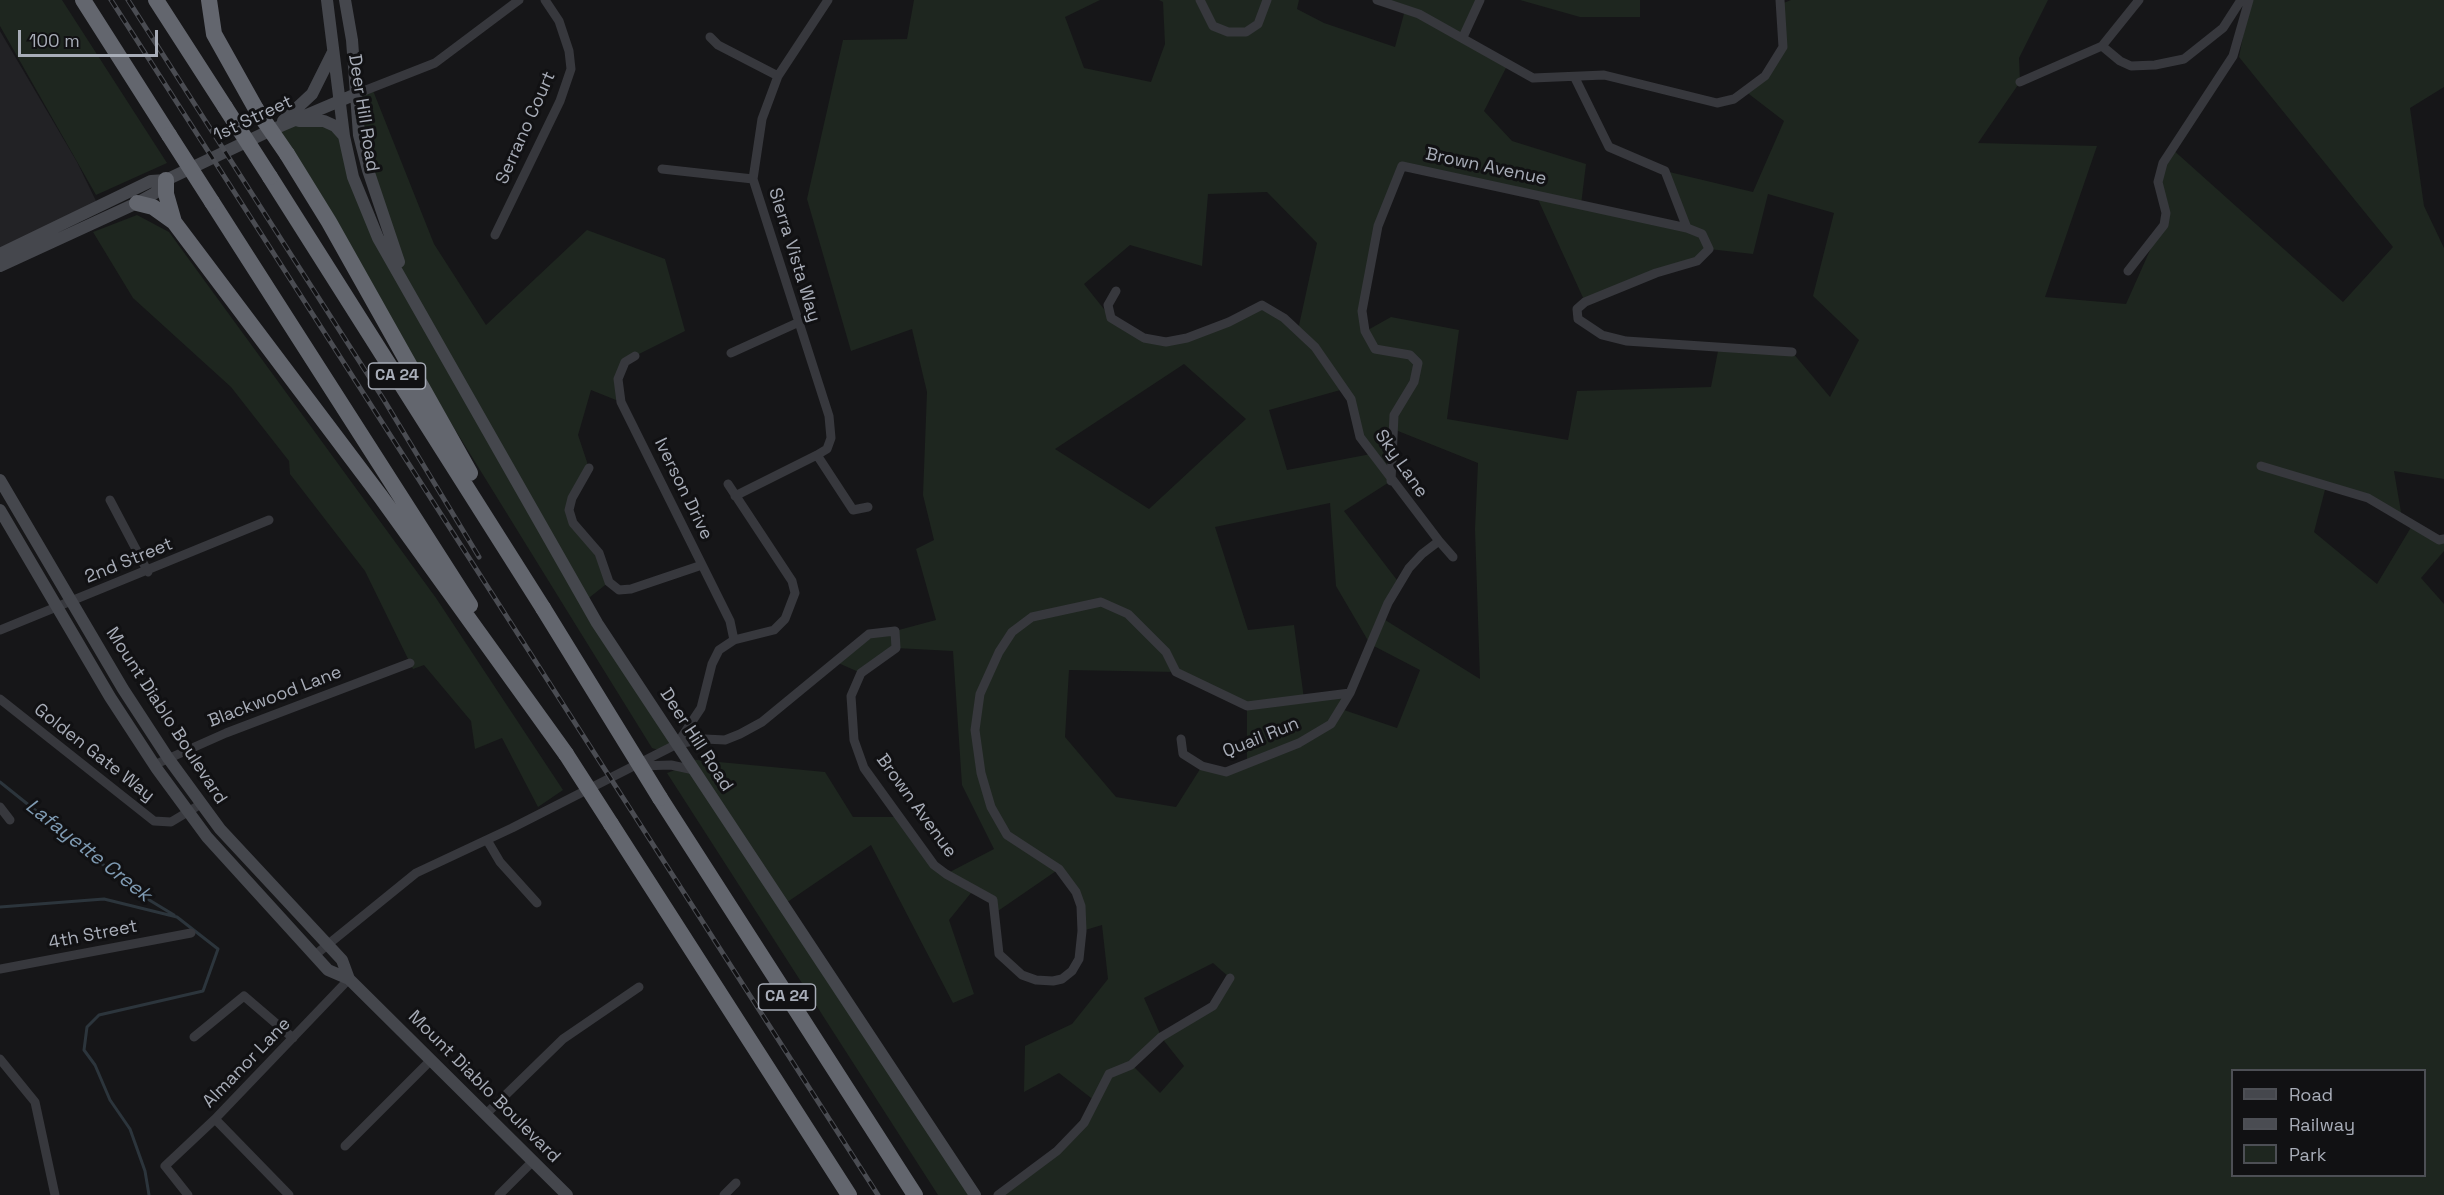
<!DOCTYPE html>
<html>
<head>
<meta charset="utf-8">
<style>
  body { margin:0 }
  #map { position:relative; width:2444px; height:1195px; overflow:hidden; background:#161618; font-family:"Space Grotesk",sans-serif }
  canvas { display:block }
  .legend { position:absolute; left:2231px; top:1069px; width:195px; height:108px; box-sizing:border-box; background:#111113; border:2px solid #4d4f55; margin:0; padding:8px 10px; list-style:none; font-size:18px; color:#a8adb8 }
  .legend li { display:flex; align-items:center; gap:12px; height:30px }
  .legend b { width:30px; border:2px solid #4d4f55 }
  .scale { position:absolute; left:18px; top:30px; width:140px; height:27px; box-sizing:border-box; border:3px solid #a8adb8; border-top:0; padding-left:8px; font-size:18px; line-height:21px; white-space:nowrap; color:#a8adb8; -webkit-text-stroke:4px #111113; paint-order:stroke }
</style>
</head>
<body>
<div id="map">
<canvas width="2444" height="1195"></canvas>
<ul class="legend">
<li><b style="height:8px;background:#45474d"></b>Road</li>
<li><b style="height:8px;background:#4a4c52"></b>Railway</li>
<li><b style="height:16px;background:#1e261f"></b>Park</li>
</ul>
<div class="scale">100 m</div>
</div>
<script>
const context = document.querySelector('canvas').getContext('2d');
context.lineJoin = 'round';
function paint(path, color) { context.fillStyle = color; context.fill(path, 'evenodd'); }
const toPath = rows => new Path2D(rows.map(r => 'M' + r).join(''));
function strokePath(path, color, width, dash) { context.strokeStyle = color; context.lineWidth = width; context.lineCap = dash ? 'butt' : 'round'; context.setLineDash(dash || []); context.stroke(path); }
function drawText(font, color, halo, rows, align = 'center') {
  context.font = font + ' "Space Grotesk",sans-serif'; context.lineWidth = 6; context.setLineDash([]); context.textBaseline = 'middle'; context.strokeStyle = halo; context.fillStyle = color; for (const [text, x, y, turn = 0] of rows) {
    context.save(); context.translate(x, y); context.rotate((+turn || 0) * Math.PI / 180); context.textAlign = isNaN(turn) ? turn : align; if (halo) context.strokeText(text, 0, 0); context.fillText(text, 0, 0); context.restore();
  }
}
const built = toPath([
  [0,31,77,162,97,203,0,249]
]);
const green = toPath([
  [0,0,62,0,167,163,96,195,0,26],
  [914,0,1100,0,1065,17,1084,68,1151,82,1165,44,1163,2,1159,0,1299,0,1297,9,1324,23,1395,47,1405,10,1377,0,1480,0,1463,37,1508,64,1484,111,1512,141,1586,164,1581,205,1686,228,1665,171,1753,192,1784,121,1745,91,1765,76,1783,47,1781,4,1791,0,2048,0,2019,58,2020,82,1978,143,2097,146,2045,297,2126,304,2155,239,2164,225,2158,182,2171,148,2343,302,2393,247,2239,57,2250,0,2444,0,2444,87,2410,108,2424,206,2444,248,2444,479,2394,471,2402,518,2368,498,2326,486,2314,532,2377,584,2413,524,2444,539,2444,551,2421,578,2444,604,2444,1195,998,1195,1057,1151,1095,1101,1059,1073,1024,1092,1025,1046,1072,1024,1108,979,1102,925,1082,931,1081,906,1059,869,995,913,995,904,975,888,949,920,974,994,953,1003,871,845,783,905,975,1195,938,1195,667,773,675,770,687,759,825,772,853,817,899,817,946,874,994,849,962,785,953,651,896,648,861,673,836,662,869,634,895,631,936,620,916,549,934,540,923,495,927,392,912,329,851,351,807,199,843,40,907,39],
  [1403,166,1536,195,1585,302,1697,261,1709,249,1753,254,1768,194,1834,213,1813,296,1859,340,1830,397,1792,352,1719,346,1711,387,1577,391,1568,440,1447,419,1459,330,1391,317,1366,331,1362,312,1378,226],
  [1267,192,1317,243,1298,330,1262,305,1187,338,1144,338,1111,318,1084,284,1130,245,1202,266,1208,194],
  [1184,364,1246,419,1149,509,1055,449],
  [1344,389,1360,437,1371,454,1287,470,1269,410],
  [1393,429,1478,463,1475,529,1480,679,1382,618,1400,584,1344,511,1391,481],
  [1330,503,1336,586,1370,644,1420,670,1397,728,1341,709,1350,693,1304,699,1294,625,1248,630,1215,527],
  [1069,670,1176,672,1247,706,1247,764,1226,772,1202,766,1176,807,1116,797,1065,737],
  [1213,963,1230,978,1213,1006,1161,1036,1144,998],
  [1161,1037,1184,1066,1160,1093,1132,1065],
  [2232,1070,2424,1070,2424,1176,2232,1176],
  [1520,0,1640,0,1640,17,1580,17],
  [372,88,434,244,486,325,587,230,665,259,685,331,635,356,618,379,621,402,591,390,578,435,589,468,569,510,599,553,609,582,585,601,677,744,664,752,652,748,569,614,451,423,277,128,286,124,335,126,353,177,407,287,368,170,356,94],
  [137,215,169,232,436,598,563,790,538,807,502,738,475,749,471,721,424,665,413,669,365,571,290,474,289,461,231,387,133,298,93,232]
]);
const stream = toPath([
  [0,782,141,895,174,915],
  [0,907,104,899,177,917,218,949,203,991,99,1015,87,1027,84,1050,95,1065,110,1100,130,1129,145,1171,149,1195]
]);
const street = toPath([
  [1200,0,1213,26,1228,32,1246,32,1258,24,1267,0],
  [1377,0,1419,14,1533,78,1604,75,1717,103,1734,99,1765,76,1783,47,1780,0],
  [710,37,718,45,778,76],
  [1463,37,1480,0],
  [2102,46,2120,61,2131,66,2155,65,2184,59,2223,28,2241,0],
  [1575,78,1609,147,1665,171,1687,228],
  [2020,82,2102,46,2139,0],
  [356,94,435,63,519,0],
  [662,169,753,179],
  [495,235,560,101,571,69,569,51,559,21,545,0],
  [2128,271,2164,225,2166,213,2158,182,2163,163,2233,56,2249,0],
  [1116,291,1108,305,1111,318,1144,338,1166,342,1187,338,1229,322,1262,305,1284,318,1315,347,1351,399,1360,437,1439,541,1422,554,1409,568,1388,603,1350,693,1331,724,1299,743,1226,772,1202,766,1183,754,1181,739],
  [731,353,797,323],
  [635,356,625,362,618,379,621,402,730,621,734,640],
  [817,455,853,510,868,507],
  [2261,466,2368,498,2439,540,2444,539],
  [589,468,572,498,569,510,573,523,599,553,609,582,619,590,631,589,702,565],
  [1391,481,1394,415,1414,382,1418,363,1410,355,1375,349,1365,331,1362,311,1378,226,1402,166,1687,228,1702,234,1709,249,1697,261,1656,273,1585,302,1577,309,1578,319,1602,335,1626,341,1792,352],
  [735,496,817,455,827,449,831,438,829,416,753,179,762,119,778,76,828,0],
  [110,500,148,572],
  [1439,541,1453,557],
  [0,630,269,520],
  [0,699,154,821,171,822,201,804],
  [677,744,701,708,712,664,719,650,734,640,774,630,785,619,795,593,792,581,728,484],
  [154,765,226,733,410,663],
  [640,766,671,765,694,770],
  [0,807,10,820],
  [487,840,500,862,537,903],
  [315,955,416,873,512,828,677,744,705,739,725,740,740,734,762,722,869,634,895,631,896,648,861,673,851,696,854,740,864,768,934,865,946,874,993,900,999,954,1022,975,1036,980,1053,981,1062,979,1072,971,1079,959,1082,931,1081,906,1076,892,1059,869,1007,835,991,807,981,773,975,730,980,694,999,652,1012,632,1032,617,1101,602,1128,614,1166,652,1176,672,1247,706,1350,693],
  [0,969,191,933],
  [194,1037,244,996,293,1038],
  [0,1059,35,1102,55,1195],
  [485,1115,563,1039,639,987],
  [215,1119,289,1195],
  [345,1146,431,1060],
  [188,1195,165,1166,215,1119,349,979],
  [499,1195,533,1161],
  [724,1195,736,1183],
  [998,1195,1057,1151,1084,1123,1109,1074,1131,1065,1161,1037,1213,1006,1230,978]
]);
const secondary = toPath([
  [327,0,344,136,353,177,378,238,597,623,975,1195],
  [345,0,352,40,359,135,368,170,399,262],
  [283,121,312,94,333,52],
  [299,121,324,121,335,126,344,136],
  [0,254,151,181,166,180,269,131,356,94],
  [0,266,137,203,155,193,166,180],
  [0,480,123,689,168,758,220,829,342,960,349,979],
  [0,510,110,697,157,769,207,837,328,970,349,979,567,1195]
]);
const highway = toPath([
  [83,0,169,135],
  [156,0,225,107],
  [209,0,214,34,256,109],
  [287,154,329,222,470,473],
  [270,177,543,608],
  [166,180,166,194,174,222],
  [212,202,470,605],
  [137,203,153,207,174,222,381,497,566,754],
  [660,798,915,1195],
  [611,824,849,1195]
]);
const rail = toPath([
  [111,0,878,1195],
  [128,0,384,400,479,557]
]);
const highwayBridge = toPath([
  [225,107,270,177],
  [256,109,287,154],
  [169,135,212,202],
  [543,608,660,798],
  [566,754,611,824]
]);
const shields = [
  [397,376,57],
  [787,997,57]
];
const shieldNames = [
  ["CA 24",397,376],
  ["CA 24",787,997]
];
const streetNames = [
  ["Deer Hill Road",363,113,81],
  ["1st Street",253,119,-25],
  ["Serrano Court",526,128,-66],
  ["Brown Avenue",1486,167,12],
  ["Sierra Vista Way",794,255,73],
  ["Sky Lane",1401,464,55],
  ["Iverson Drive",683,489,64],
  ["2nd Street",129,561,-22],
  ["Blackwood Lane",275,697,-21],
  ["Mount Diablo Boulevard",166,716,57],
  ["Quail Run",1261,738,-22],
  ["Deer Hill Road",696,740,57],
  ["Golden Gate Way",94,753,38],
  ["Brown Avenue",916,806,54],
  ["4th Street",93,935,-11],
  ["Almanor Lane",247,1063,-46],
  ["Mount Diablo Boulevard",484,1087,45]
];
const waterNames = [
  ["Lafayette Creek",88,851,38]
];
paint(built, '#222225');
paint(green, '#1e261f');
strokePath(stream, '#2c353c', 3);
strokePath(street, '#37383d', 9);
strokePath(secondary, '#45474d', 12);
strokePath(highway, '#63666e', 16);
strokePath(rail, '#4a4c52', 5);
strokePath(rail, '#111113', 3, [9]);
strokePath(highwayBridge, '#63666e', 16);
for (const [x, y, w] of shields) { const box = new Path2D(); box.roundRect(x - w / 2, y - 13, w, 26, 4.5); context.fillStyle = '#111113'; context.fill(box); strokePath(box, '#a8adb8', 1.5); }
drawText('bold 16px', '#a8adb8', null, shieldNames);
drawText('18px', '#a8adb8', '#111113', streetNames);
drawText('italic 20px', '#7f9bb3', '#111113', waterNames);
</script>
</body>
</html>
